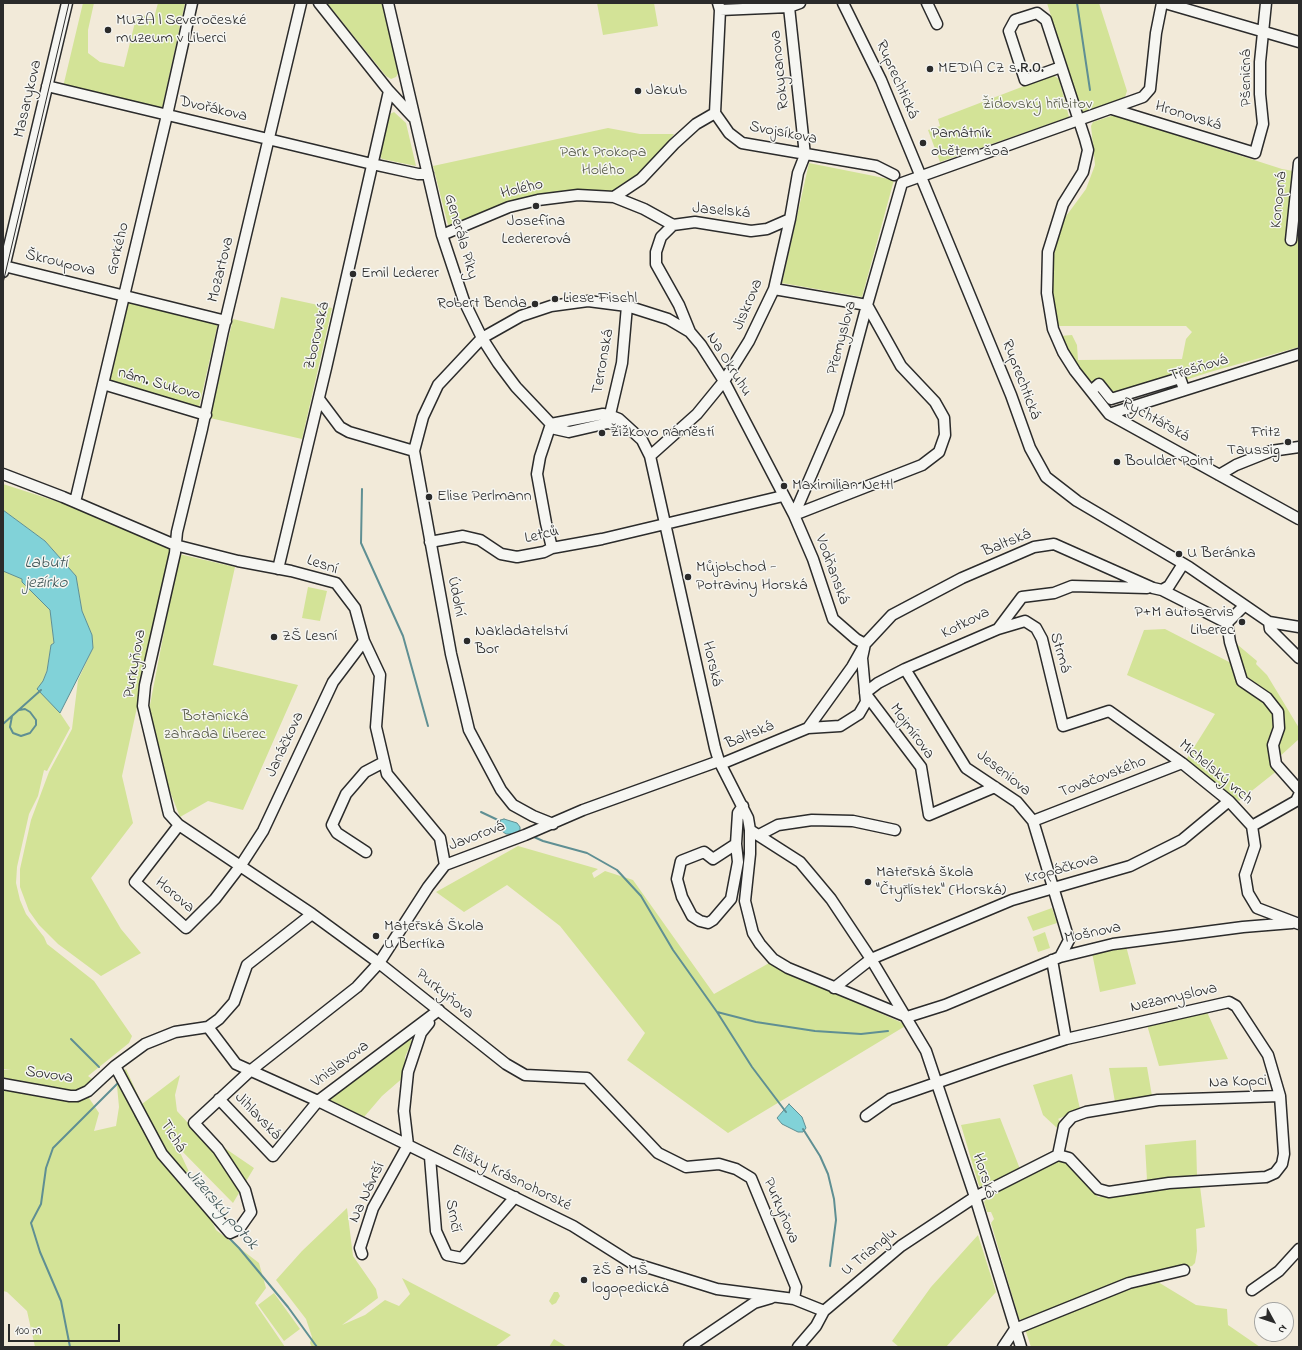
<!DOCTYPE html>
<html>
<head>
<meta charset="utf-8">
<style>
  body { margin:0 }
  #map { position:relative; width:1302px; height:1350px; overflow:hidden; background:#f2ead9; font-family:"Indie Flower",sans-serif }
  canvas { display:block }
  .frame { position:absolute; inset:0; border:4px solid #2b2b2b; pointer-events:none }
  .north { position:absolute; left:1254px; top:1302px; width:40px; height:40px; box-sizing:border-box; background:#f6f6f2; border:1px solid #a5a5a2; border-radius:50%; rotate:130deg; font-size:11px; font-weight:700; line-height:16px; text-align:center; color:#2b2b2b }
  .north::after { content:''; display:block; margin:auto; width:14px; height:18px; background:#2b2b2b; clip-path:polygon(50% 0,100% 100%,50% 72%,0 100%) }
  .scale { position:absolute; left:8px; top:1324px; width:112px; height:18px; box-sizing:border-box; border:2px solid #2b2b2b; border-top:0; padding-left:5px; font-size:12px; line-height:14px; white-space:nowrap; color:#2b2b2b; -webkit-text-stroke:3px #f6f6f2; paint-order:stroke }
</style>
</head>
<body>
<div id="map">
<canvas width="1302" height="1350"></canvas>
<div class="frame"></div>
<div class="north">N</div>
<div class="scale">100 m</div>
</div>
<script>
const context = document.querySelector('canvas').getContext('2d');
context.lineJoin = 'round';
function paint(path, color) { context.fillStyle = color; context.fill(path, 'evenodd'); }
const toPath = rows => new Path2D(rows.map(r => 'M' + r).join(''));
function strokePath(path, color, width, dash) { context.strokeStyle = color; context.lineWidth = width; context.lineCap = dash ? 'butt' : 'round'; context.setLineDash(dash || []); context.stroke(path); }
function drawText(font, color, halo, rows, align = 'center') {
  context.font = font + ' "Indie Flower",sans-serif'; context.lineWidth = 3; context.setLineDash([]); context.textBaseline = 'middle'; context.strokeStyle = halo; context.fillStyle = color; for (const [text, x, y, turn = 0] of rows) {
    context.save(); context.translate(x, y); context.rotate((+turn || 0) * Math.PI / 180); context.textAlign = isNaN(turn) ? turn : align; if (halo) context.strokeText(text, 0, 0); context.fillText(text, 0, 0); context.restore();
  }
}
const green = toPath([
  [83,3,94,3,88,30,88,53,100,62,124,67,137,14,154,18,158,3,185,3,162,109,63,87],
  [327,3,384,3,399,72,396,77,391,79,386,76],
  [597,3,654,3,658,26,603,35],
  [1047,3,1099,3,1127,91,1124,100,1081,115],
  [1053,75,1059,79,1069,117,940,162,928,130,940,126,938,119],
  [394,112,406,123,416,166,382,159,380,156,390,114],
  [1114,115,1282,169,1299,172,1299,347,1210,372,1112,404,1078,367,1060,336,1072,335,1077,345,1078,360,1182,359,1186,339,1192,332,1186,326,1058,326,1053,302,1052,282,1055,244,1061,223,1086,189,1095,165,1091,126,1093,122],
  [608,128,640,134,674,134,643,175,615,193,574,190,565,192,455,224,448,225,433,166],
  [809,163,894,180,862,297,782,283],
  [281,297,332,308,302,439,210,418,233,319,274,329],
  [128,303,218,323,199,407,109,385],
  [3,484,65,504,167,545,171,552,122,776,133,823,91,878,121,929,141,953,101,976,58,944,39,925,29,911,20,887,20,869,31,820,49,772,72,729,78,680,93,648,92,635,82,611,76,576,45,541,3,510],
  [179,554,235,567,213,665,298,685,243,810,208,801,180,817,169,789,149,710],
  [3,571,17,576,22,579,22,582,50,610,54,643,51,645,47,670,43,681,60,713,70,728,47,771,44,770,38,796,29,814,17,867,16,883,20,900,26,914,44,937,47,944,94,981,132,1036,129,1043,88,1076,92,1079,89,1098,99,1113,94,1131,116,1126,119,1107,116,1075,126,1069,142,1104,180,1075,175,1095,177,1111,188,1123,254,1168,233,1203,177,1146,216,1230,259,1263,266,1288,255,1303,285,1347,35,1347,27,1311,7,1292,3,1291,3,1070,11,1070,3,1069],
  [308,587,327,591,320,621,302,618],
  [1165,629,1233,664,1273,711,1276,724,1269,746,1269,756,1278,770,1239,801,1186,760,1215,714,1127,675,1144,630],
  [1232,640,1257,661,1256,664,1267,675,1299,728,1299,739,1278,758,1276,750,1279,712,1248,683],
  [518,846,598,869,592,873,594,878,605,871,633,880,714,994,771,962,812,983,907,1025,728,1133,627,1060,645,1033,560,926,507,885,464,912,436,892],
  [1052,908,1057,923,1033,931,1027,917],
  [1045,932,1050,948,1038,952,1033,937],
  [1126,946,1136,984,1100,992,1092,953],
  [1207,1012,1228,1059,1159,1066,1147,1025],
  [408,1037,412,1041,405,1057,405,1076,382,1096,364,1117,328,1099],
  [1147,1067,1152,1096,1115,1102,1109,1068],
  [1072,1074,1080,1109,1058,1119,1061,1122,1057,1128,1043,1115,1033,1085],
  [1000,1118,1020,1169,984,1187,979,1186,961,1125],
  [1196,1140,1197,1176,1147,1180,1145,1145],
  [1055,1162,1064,1162,1072,1167,1098,1197,1175,1186,1200,1186,1205,1227,1196,1229,1197,1251,1195,1263,1192,1266,1173,1269,1022,1320,1019,1319,991,1223,994,1219,991,1212,987,1212,984,1202,988,1197],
  [347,1208,353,1256,376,1289,378,1298,342,1325,365,1315,385,1300,399,1306,410,1294,402,1278,511,1335,495,1347,317,1346,312,1347,310,1343,312,1337,306,1319,276,1280,302,1251],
  [978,1235,996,1292,946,1347,899,1347,892,1341,931,1287],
  [1158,1282,1196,1305,1227,1309,1228,1325,1260,1347,1031,1347,1024,1326,1133,1285],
  [554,1292,558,1292,560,1296,556,1303,552,1305,549,1301],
  [274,1293,300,1329,284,1341,258,1305],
  [554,1339,567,1347,549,1347]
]);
const water = toPath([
  [3,510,45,541,76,576,82,611,92,635,93,648,60,713,37,689,43,681,47,671,51,645,54,643,50,610,22,582,22,579,3,571,3,510],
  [504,819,517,823,520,827,520,830,515,834,506,834,499,829,496,824,497,821,504,819],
  [789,1104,802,1117,806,1128,803,1132,798,1132,782,1124,777,1118,789,1104]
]);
const stream = toPath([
  [1077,3,1090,90],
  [362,489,361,543,403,636,428,726],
  [12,716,10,727,13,733,21,736,30,733,36,725,36,720,30,712,25,709,19,710],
  [3,724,41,690],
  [481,812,500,821],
  [534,837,543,841,587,853,617,870,641,896,673,950,717,1012,752,1067,786,1112],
  [717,1012,756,1022,815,1031,861,1034,888,1031],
  [71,1039,99,1067],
  [135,1115,142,1127],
  [803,1129,820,1156,828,1174,834,1199,836,1220,830,1266],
  [215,1224,223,1232],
  [228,1237,239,1248,288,1307,317,1347],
  [70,1347,61,1301,40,1252,31,1223,41,1204,46,1168,53,1148,119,1082]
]);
const minor = toPath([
  [301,3,223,331,202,429,177,532,175,553,145,685,143,706,169,814,179,825,312,914,379,963,506,1064,525,1075,587,1078,658,1153,686,1167,719,1164,736,1169,751,1178,796,1287,794,1299],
  [319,3,389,91,413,117],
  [388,3,442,235,464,301,482,338,498,363,516,387,551,424],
  [718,3,720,10,715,113,729,133,742,143,876,166,894,175],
  [843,3,881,80,1011,395,1030,448,1046,477,1077,501,1189,567,1269,622,1299,627],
  [927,3,937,24],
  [1165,3,1299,42],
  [720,10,789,7,800,3],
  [1061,67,1025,80,1009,31,1015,20,1037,13,1046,20,1085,139,1088,150,1083,172,1063,204,1048,252,1047,293,1053,329,1063,352,1075,371,1109,414,1299,519],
  [47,86,372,164,418,174,428,174],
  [1112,109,1255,153,1263,124,1260,94,1260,62,1266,3],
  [614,197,641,179,674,144,696,124,715,113],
  [442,235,509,207,538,200,578,195,614,197,644,209,673,225],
  [1291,240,1299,163],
  [4,266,226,321],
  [3,272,67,3],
  [774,289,867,305,901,366,935,402,944,418,945,435,939,452,922,465,794,515],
  [690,332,679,305,656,264,656,252,661,237,673,225,695,222,751,231,767,229,790,219],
  [103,384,206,415],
  [1091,391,1099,384,1111,399,1180,378,1184,389],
  [319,399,340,427,349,432,414,451,451,654,469,730,501,790,513,805,533,816,553,824],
  [1109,414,1299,354],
  [608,423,622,363,627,306],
  [551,424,603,414,609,415,619,419,642,440,650,456,715,748,719,761,748,818,750,830,750,854,745,901,753,933,760,944,773,959,788,968,907,1017],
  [551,424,540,457,537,474,546,523,552,548],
  [551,428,569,432,608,423,613,424],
  [414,451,423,417,438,385,482,338,521,316,551,306,588,301,627,306,668,319,690,332,701,345,724,381,794,515,813,559,833,619,856,639,865,644,862,658,866,702,859,714,840,726,808,728],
  [650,456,697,414,724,381,749,341,774,289,790,219,798,173,805,155,789,7],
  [3,474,63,497,175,545,238,561,291,571,336,583,355,608,364,641,380,675,376,727,387,774,440,838,445,865],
  [1219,475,1236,465,1271,451,1299,447],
  [75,502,167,115,192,3],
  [794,515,838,413,867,305,902,183,1143,97,1150,89,1156,33,1162,3],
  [430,542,463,536,480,540,501,554,517,557,544,552,552,548,602,539,783,496],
  [278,569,326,368,389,91],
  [1162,590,1227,623,1244,606],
  [1269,622,1270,629,1299,658],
  [1227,623,1230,642,1242,681,1267,698,1278,712,1279,728,1273,745,1276,764,1299,790],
  [998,629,1022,597,1054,593,1072,586,1147,588],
  [905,669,966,768,1017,802,1033,821,1069,940,1060,957],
  [865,693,878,683,905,669,998,629,1025,621,1036,628,1042,639,1063,726,1109,711,1182,763,1229,801,1252,826,1255,846,1245,875,1248,893,1257,908,1299,924],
  [865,693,921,767,929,815,995,787],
  [721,764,808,728,852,667,865,644,892,615,962,578,1034,547,1054,544,1153,588,1162,590,1169,586,1183,564],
  [1033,821,1182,763],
  [179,825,135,882,186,928,215,899,241,865,263,831,333,682,364,641],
  [1252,826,1296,801,1299,795],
  [750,830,800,862,831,899,871,959,926,1051,975,1197,1021,1347],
  [759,835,778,825,812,820,853,821,895,830],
  [736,844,738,862,731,899,713,920,708,923,700,921,692,916,682,897,677,879,681,861,704,852,713,859,736,844,738,813,743,806],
  [366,852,337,833,332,825,346,794,365,772,384,762],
  [1052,960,1066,1039],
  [834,988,871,959,1012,900,1130,866,1182,840,1229,801],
  [907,1017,945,1005,1060,957,1113,944,1243,927,1292,923],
  [208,1027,236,1064,318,1101,573,1226,630,1262,717,1289,794,1299,824,1311],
  [115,1066,162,1154,230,1233,239,1229,251,1212,245,1190,218,1149,194,1123,250,1071,357,987,379,963,428,887,445,865,525,835,583,810,719,761],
  [3,1084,70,1096,77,1096,88,1091,115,1066,145,1044,175,1032,208,1027,219,1019,234,1002,247,965,312,914],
  [219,1099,273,1156,318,1101,439,1010],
  [408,1145,404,1111,408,1072,421,1033,429,1023],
  [1058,1155,1064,1126,1072,1117,1086,1112,1158,1100,1280,1096],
  [430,1157,436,1231,447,1255,462,1258,515,1197],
  [362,1254,360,1248,373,1208,408,1145],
  [1252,1290,1279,1271,1299,1249],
  [1015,1329,1129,1283,1184,1270],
  [689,1347,754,1303,771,1298],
  [798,1347,816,1326,824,1311,901,1246,975,1197,1058,1155,1069,1158,1098,1189,1109,1192,1169,1183,1266,1177,1275,1173,1282,1164,1284,1154,1280,1096,1268,1055,1236,1006,1229,1002,1066,1039,1002,1060,890,1099,866,1116],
  [1003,1347,1015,1329]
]);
const tram = toPath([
  [3,283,69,3]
]);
const markers = [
  [108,30,4,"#2b2b2b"],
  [930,69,4,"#2b2b2b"],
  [638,91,4,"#2b2b2b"],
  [923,143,4,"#2b2b2b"],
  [536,206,4,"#2b2b2b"],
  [353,274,4,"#2b2b2b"],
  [555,299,4,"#2b2b2b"],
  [535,304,4,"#2b2b2b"],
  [602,433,4,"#2b2b2b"],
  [1288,442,4,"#2b2b2b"],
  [1117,462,4,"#2b2b2b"],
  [784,486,4,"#2b2b2b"],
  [429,497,4,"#2b2b2b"],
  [1179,554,4,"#2b2b2b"],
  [688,577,4,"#2b2b2b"],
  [1242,622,4,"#2b2b2b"],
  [274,637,4,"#2b2b2b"],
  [467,641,4,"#2b2b2b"],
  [868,882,4,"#2b2b2b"],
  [376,936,4,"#2b2b2b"],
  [584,1280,4,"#2b2b2b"]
];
const poiNames = [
  ["MUZA | Severočeské",116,21],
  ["muzeum v Liberci",116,39],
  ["MEDIA CZ s.ʀ.ᴏ.",938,69],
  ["Jakub",646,91],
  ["Památník",931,134],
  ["obětem šoa",931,152],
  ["Josefína",536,222,"center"],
  ["Ledererová",536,240,"center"],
  ["Emil Lederer",361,274],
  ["Liese Fischl",563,299],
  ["Robert Benda",527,304,"right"],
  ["Žižkovo náměstí",610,433],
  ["Fritz",1280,433,"right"],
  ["Taussig",1280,451,"right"],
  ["Boulder Point",1125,462],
  ["Maximilian Nettl",792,486],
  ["Elise Perlmann",437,497],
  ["U Beránka",1187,554],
  ["Můjobchod -",696,568],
  ["Potraviny Horská",696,586],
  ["P+M autoservis",1234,613,"right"],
  ["Liberec",1234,631,"right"],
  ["Nakladatelství",475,632],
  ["Bor",475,650],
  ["ZŠ Lesní",282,637],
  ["Mateřská škola",876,873],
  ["\"Čtyřlístek\" (Horská)",876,891],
  ["Mateřská Škola",384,927],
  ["U Bertíka",384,945],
  ["ZŠ a MŠ",592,1271],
  ["logopedická",592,1289]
];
const streetNames = [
  ["Rokycanova",781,70,-96],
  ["Pšeničná",1247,78,-90],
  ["Ruprechtická",896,80,66],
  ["Masarykova",29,99,-77],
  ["Dvořákova",213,110,13],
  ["Hronovská",1188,117,17],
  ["Svojsíkova",783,134,11],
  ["Holého",522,190,-13],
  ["Konopná",1280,200,-84],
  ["Jaselská",721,212,5],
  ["Generála Píky",460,237,74],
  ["Gorkého",119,249,-76],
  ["Škroupova",60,264,14],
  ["Mozartova",222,270,-76],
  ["Jiskrova",749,305,-67],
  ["Zborovská",318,336,-77],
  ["Přemyslova",843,338,-75],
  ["Terronská",604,362,-80],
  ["Na Okruhu",728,365,58],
  ["Třešňová",1199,369,-17],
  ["Ruprechtická",1020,380,69],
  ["nám. Sukovo",159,385,16],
  ["Rychtářská",1155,421,29],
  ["Letců",542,536,-13],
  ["Baltská",1007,544,-22],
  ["Lesní",322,566,19],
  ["Vodňanská",831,570,70],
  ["Údolní",455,597,79],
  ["Kotkova",966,624,-27],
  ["Strmá",1059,653,74],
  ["Purkyňova",136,664,-80],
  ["Horská",711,664,77],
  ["Mojmírova",911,732,54],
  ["Baltská",750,736,-23],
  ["Janáčkova",286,745,-65],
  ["Michelský vrch",1215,773,40],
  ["Jeseniova",1003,774,38],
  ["Tovačovského",1103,778,-21],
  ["Javorová",477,837,-21],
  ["Kropáčkova",1062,870,-16],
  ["Horova",174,896,40],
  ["Mošnova",1093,934,-12],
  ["Purkyňova",444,995,39],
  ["Nezamyslova",1174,999,-13],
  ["Vnislavova",341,1065,-37],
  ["Sovova",49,1076,8],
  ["Na Kopci",1238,1083,-2],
  ["Jihlavská",257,1117,46],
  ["Tichá",172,1137,58],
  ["Horská",983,1176,72],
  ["Elišky Krásnohorské",511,1179,26],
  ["Na Návrší",368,1193,-65],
  ["Purkyňova",780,1211,67],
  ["Srnčí",452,1216,80],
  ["U Trianglu",870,1253,-39]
];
const parkNames = [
  ["Židovský hřibitov",1037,105],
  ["Park Prokopa",603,153],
  ["Holého",603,171],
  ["Botanická",215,717],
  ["zahrada Liberec",215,735]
];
const waterNames = [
  ["Labutí",46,564],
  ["jezírko",46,584],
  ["Jizerský potok",221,1210,49]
];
paint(green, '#d3e397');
paint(water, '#81d2d8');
strokePath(water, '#5f8f93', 1);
strokePath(stream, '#5f8f93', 2);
strokePath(minor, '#2b2b2b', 13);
strokePath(minor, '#f6f6f2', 10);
strokePath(tram, '#2b2b2b', 1);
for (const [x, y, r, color] of markers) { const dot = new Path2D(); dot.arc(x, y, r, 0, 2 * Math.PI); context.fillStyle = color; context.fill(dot); strokePath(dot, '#f6f6f2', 1.5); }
drawText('16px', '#2b2b2b', '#f6f6f2', poiNames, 'left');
drawText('16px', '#2b2b2b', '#f6f6f2', streetNames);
drawText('16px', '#555946', '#f6f6f2', parkNames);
drawText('italic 17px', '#405556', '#f6f6f2', waterNames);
</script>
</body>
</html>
